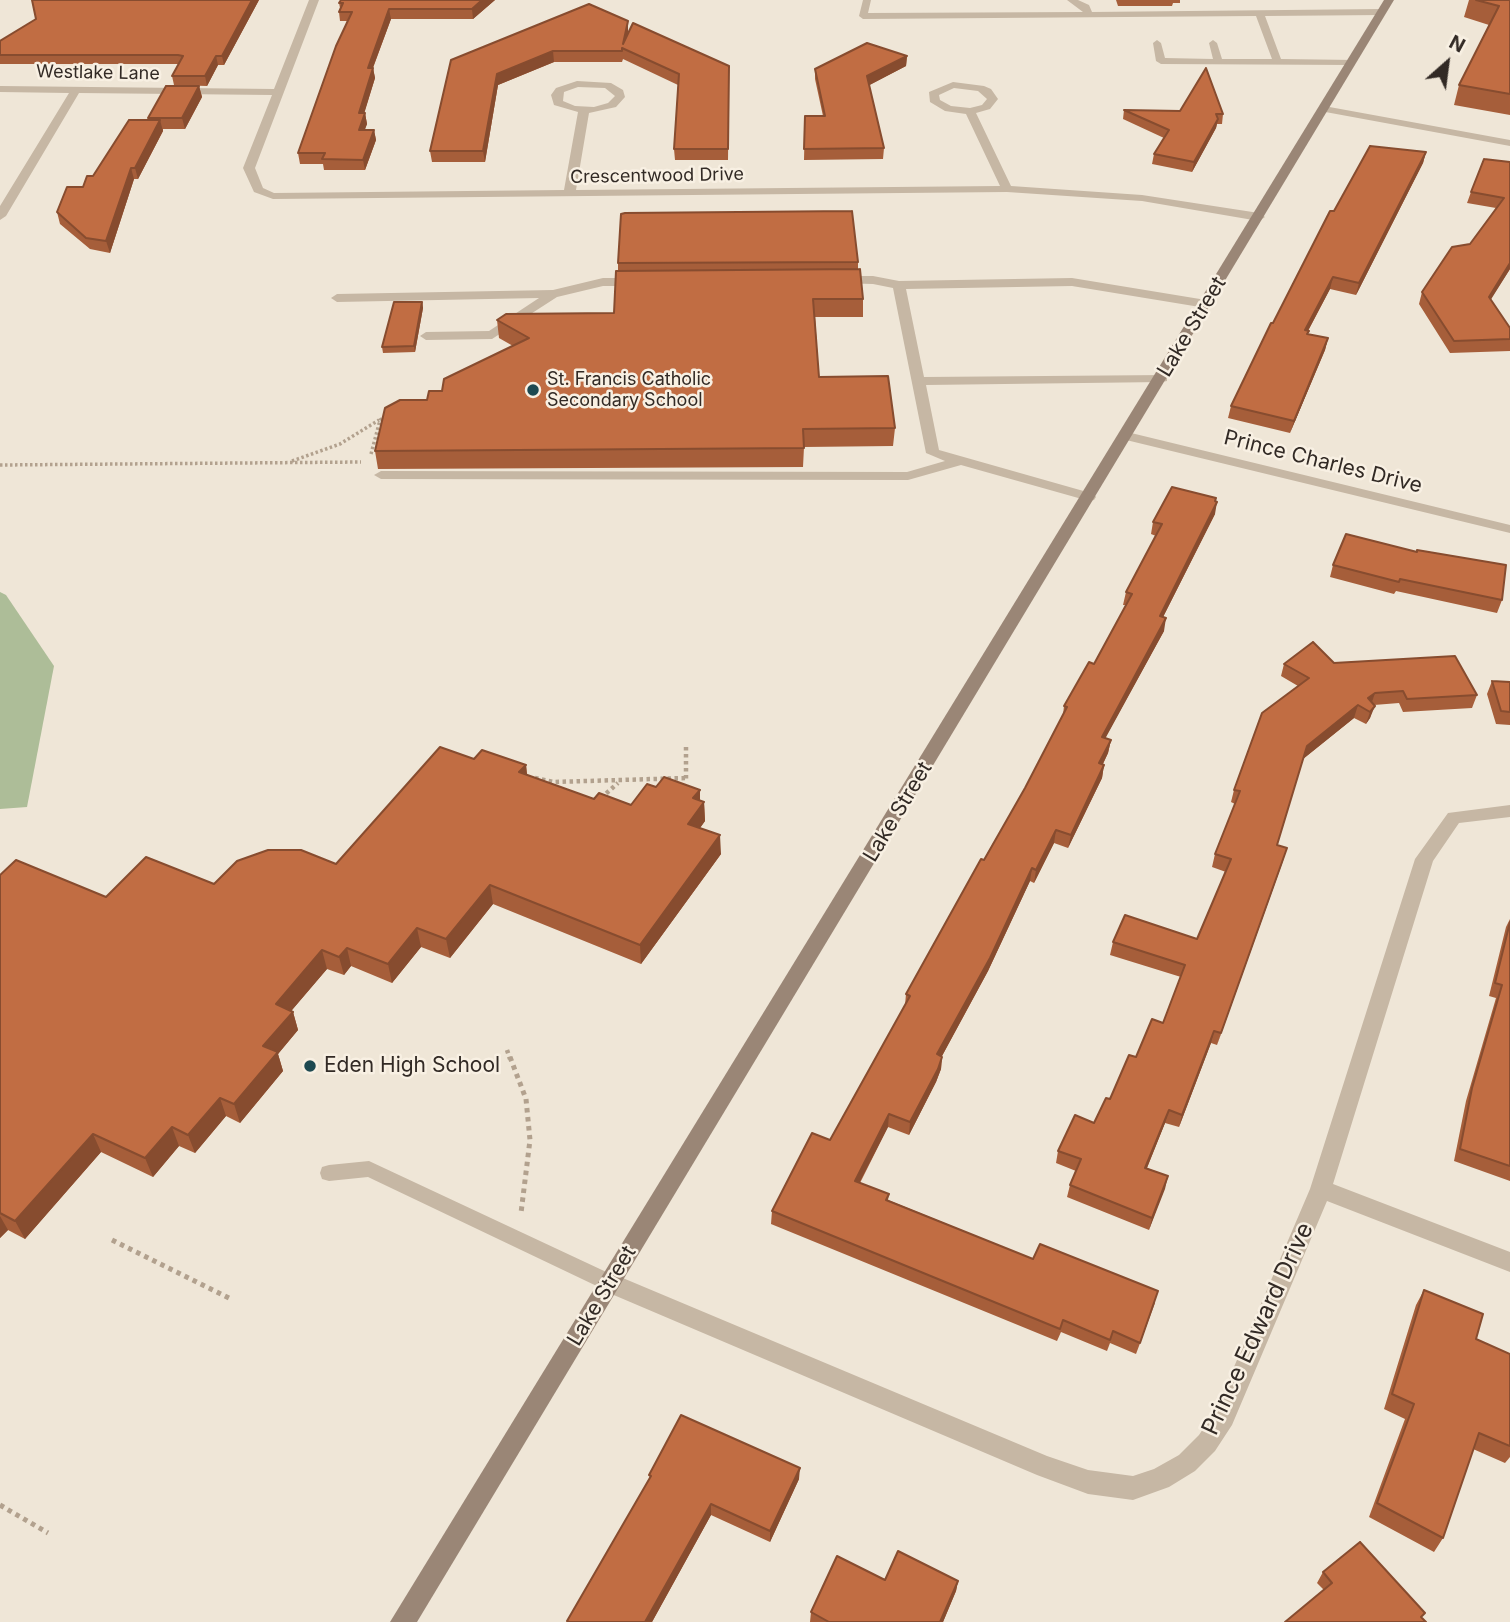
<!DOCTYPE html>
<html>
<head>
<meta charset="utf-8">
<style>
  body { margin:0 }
  #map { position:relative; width:1510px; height:1622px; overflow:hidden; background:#efe6d7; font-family:Inter,sans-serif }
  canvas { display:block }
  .north { position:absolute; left:1412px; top:28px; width:70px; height:70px; -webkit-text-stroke:5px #f8f0e3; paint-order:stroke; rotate:28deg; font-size:19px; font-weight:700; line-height:28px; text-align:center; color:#322a25 }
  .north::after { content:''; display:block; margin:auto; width:24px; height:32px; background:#322a25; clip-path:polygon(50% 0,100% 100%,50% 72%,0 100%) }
</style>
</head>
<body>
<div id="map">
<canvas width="1510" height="1622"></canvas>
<div class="north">N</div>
</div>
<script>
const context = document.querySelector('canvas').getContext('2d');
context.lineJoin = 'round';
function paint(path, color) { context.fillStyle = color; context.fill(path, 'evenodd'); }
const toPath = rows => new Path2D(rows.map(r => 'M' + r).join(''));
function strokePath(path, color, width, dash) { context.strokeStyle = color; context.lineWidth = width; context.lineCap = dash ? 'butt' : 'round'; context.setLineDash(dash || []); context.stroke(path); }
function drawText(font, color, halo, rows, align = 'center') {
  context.font = font + ' Inter,sans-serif'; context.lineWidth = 5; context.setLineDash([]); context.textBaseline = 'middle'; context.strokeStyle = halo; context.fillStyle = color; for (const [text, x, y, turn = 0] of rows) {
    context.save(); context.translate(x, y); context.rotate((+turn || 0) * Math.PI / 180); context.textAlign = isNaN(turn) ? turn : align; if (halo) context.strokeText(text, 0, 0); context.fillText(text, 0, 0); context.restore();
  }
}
const green = toPath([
  [0,592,6,595,54,666,27,807,0,809]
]);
const pathFar2 = toPath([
  [371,454,380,420,387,416],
  [292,461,340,444,379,420],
  [0,465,361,462]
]);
const pathFar1 = toPath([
  [686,747,686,780],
  [535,778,553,782,687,778],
  [601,798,618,783],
  [507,1050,510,1059]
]);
const path = toPath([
  [510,1057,526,1099,530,1140,521,1213],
  [112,1240,231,1299],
  [0,1505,48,1533]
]);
const service = toPath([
  [863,0,871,0,868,13,1083,12,1067,0,1078,0,1089,5,1092,12,1382,9,1386,12,1382,15,1265,16,1281,59,1355,60,1355,64,1352,65,1161,64,1156,61,1153,43,1157,40,1161,43,1165,58,1213,59,1209,43,1213,40,1217,43,1222,59,1272,59,1256,16,863,19,859,16,863,0],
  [369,1161,617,1277,620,1283,617,1289,610,1292,603,1289,368,1177,329,1181,322,1179,320,1173,322,1167,329,1165,369,1161]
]);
const minor = toPath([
  [309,0,319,0,255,168,263,188,274,193,564,190,578,112,554,105,551,95,556,88,577,81,611,83,623,90,625,97,616,107,589,113,576,190,1000,186,966,114,945,111,930,102,929,92,953,82,984,86,991,89,998,99,990,109,976,113,1011,186,1142,195,1259,213,1265,217,1259,221,1142,201,1007,192,273,199,254,192,243,168,272,95,79,93,6,216,0,220,0,206,69,93,0,92,0,86,274,89,309,0],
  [578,87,605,88,615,96,608,103,594,107,575,106,563,101,564,92,578,87],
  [954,88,978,91,987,99,982,105,970,108,951,106,940,100,939,95,954,88],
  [1324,106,1510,140,1510,146,1320,111,1320,107,1324,106],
  [840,276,873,276,899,281,1072,278,1206,300,1212,304,1206,308,1072,286,906,289,924,377,1167,375,1167,381,1162,382,926,385,939,450,1094,494,1096,497,1094,500,1089,501,961,465,908,480,381,479,374,475,381,471,907,472,945,461,926,453,893,288,873,284,836,283,834,280,840,276],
  [603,278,640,278,646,282,640,286,603,286,557,297,492,339,426,340,420,336,426,332,489,331,539,298,337,302,331,298,337,294,553,290,603,278],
  [1127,432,1510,525,1510,533,1122,439,1122,433,1127,432],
  [1510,805,1510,817,1459,823,1433,861,1333,1184,1510,1252,1510,1272,1327,1201,1232,1425,1215,1451,1195,1471,1169,1487,1133,1500,1088,1494,1037,1475,602,1290,599,1283,602,1276,610,1273,618,1276,1047,1456,1088,1470,1133,1476,1154,1469,1179,1455,1199,1435,1216,1409,1310,1189,1415,859,1448,813,1510,805]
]);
const secondary = toPath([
  [1384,0,1394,0,417,1622,390,1622,1384,0]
]);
const wall = toPath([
  [259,0,224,65,218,65,207,86,174,85,172,76,179,64,0,64,0,41],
  [495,0,473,19,391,19,373,68,375,78,364,113,365,113,367,124,364,130,374,130,376,140,365,170,324,170,323,164,300,164,298,153,347,21,340,21,339,12,340,8,339,3],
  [1116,0,1180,0,1180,3,1173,3,1172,6,1118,6],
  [1469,0,1510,0,1510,115,1454,105,1459,85,1489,25,1464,17],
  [628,21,628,34,729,66,728,160,675,160,674,149,678,85,623,59,622,62,554,62,498,85,485,162,432,162,430,151,451,60],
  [907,56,906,66,869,85,884,148,883,159,804,160,805,116,823,116,815,79,815,69],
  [199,86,202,97,185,129,163,129,163,131,138,179,134,179,110,253,90,249,60,224,57,212,83,187,149,120,148,118],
  [1124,110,1223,114,1222,124,1217,124,1216,128,1192,172,1152,164,1154,154,1164,138,1123,119],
  [1426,152,1423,163,1356,295,1330,289,1308,331,1308,334,1328,338,1325,350,1290,433,1228,418,1231,406,1273,323,1334,211],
  [1510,162,1510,269,1490,300,1510,328,1510,351,1450,353,1419,304,1422,292,1470,244,1496,208,1467,203,1471,192],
  [858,262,858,269,863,299,863,317,815,317,819,377,895,428,893,446,804,447,803,467,378,469,375,451,442,391,513,346,499,338,497,320,614,313,618,271,618,263],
  [422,302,423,308,415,352,383,353,382,347],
  [1215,501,1215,514,1163,617,1164,631,1105,738,1111,740,1108,753,1103,764,1104,765,1102,778,1068,848,1054,843,1034,883,1030,881,988,971,942,1056,941,1069,936,1082,909,1135,888,1127,860,1183,889,1194,888,1200,1033,1259,1155,1303,1136,1354,1110,1343,1107,1351,1061,1332,1057,1341,771,1224,772,1211,830,1140,905,1005,906,994,1025,788,1063,715,1064,706,1094,664,1126,605,1123,605,1126,592,1156,536,1151,534,1153,522],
  [1333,565,1502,600,1497,613,1396,591,1394,594,1330,577],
  [1334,663,1477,695,1472,708,1403,712,1399,703,1374,705,1370,718,1366,724,1354,718,1303,759,1277,845,1287,848,1217,1045,1211,1043,1179,1127,1165,1123,1147,1168,1168,1176,1149,1230,1067,1197,1070,1185,1076,1171,1056,1163,1058,1151,1094,1123,1136,1057,1163,1023,1181,977,1110,955,1113,942,1197,939,1226,872,1212,867,1215,854,1235,804,1231,802,1234,790,1298,686,1281,676,1284,664],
  [1492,681,1510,682,1510,725,1496,724,1487,694],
  [474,759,526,765,527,775,594,799,631,805,656,787,700,790,700,801,704,802,705,821,700,828,721,854,641,964,493,904,450,958,421,947,392,983,351,966,344,975,327,969,291,1011,293,1012,298,1030,278,1054,283,1071,240,1123,226,1116,195,1153,179,1146,153,1177,101,1152,25,1239,8,1230,0,1238,0,875,106,897,214,884,336,864],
  [1510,919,1510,1181,1454,1161,1466,1101,1496,998,1489,996,1506,927],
  [1424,1290,1476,1339,1510,1354,1510,1457,1505,1463,1473,1449,1443,1538,1434,1552,1369,1517,1405,1419,1384,1409,1416,1305],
  [649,1475,799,1479,770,1542,711,1515,652,1622,567,1622,567,1621,650,1478],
  [1323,1572,1422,1618,1324,1590,1317,1583],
  [885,1580,958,1581,956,1591,943,1622,810,1622,811,1612]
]);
const shadedWall = toPath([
  [252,0,259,0,224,65,222,56],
  [482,0,495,0,473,19,472,9],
  [389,9,391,19,369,78,368,68],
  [628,21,628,31,625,49,623,44],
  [553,51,554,62,498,85,485,162,483,151,497,74],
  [216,56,218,65,207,86,205,76],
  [907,56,906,66,866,87,867,76],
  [373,68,375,78,361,124,359,113],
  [199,86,202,97,185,129,182,118],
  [365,113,367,124,361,141,359,130],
  [1218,119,1216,128,1192,172,1194,162],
  [160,120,163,131,138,179,135,168],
  [374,130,376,140,365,170,363,160],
  [1426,152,1423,163,1356,295,1359,283],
  [131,168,134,179,110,253,106,241],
  [1510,263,1510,269,1485,309,1489,297],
  [1333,277,1330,289,1302,342,1305,330],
  [422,302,423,308,415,352,414,346],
  [1328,338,1325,350,1290,433,1294,421],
  [1217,502,1215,514,1157,629,1160,616],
  [1166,618,1164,631,1099,750,1102,737],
  [1375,693,1371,705,1368,698],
  [1358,705,1354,718,1303,759,1307,746],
  [1375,706,1370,718,1366,724,1370,712],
  [1111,740,1108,753,1097,776,1099,763],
  [526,765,528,784,519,772],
  [1104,765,1102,778,1068,848,1071,835],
  [700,790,700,807,704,802,705,821,689,843,688,824,693,798],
  [1056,830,1054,843,1034,883,1036,870],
  [720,835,721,854,641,964,640,945],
  [1287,848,1283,861,1217,1045,1221,1033],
  [1032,868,1030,881,988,971,936,1067,937,1054],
  [490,885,493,904,450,958,446,939],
  [417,928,421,947,392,983,388,964],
  [347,948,351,966,344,975,339,957],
  [322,950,327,969,281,1023,276,1004],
  [293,1012,298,1030,278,1054,283,1071,240,1123,234,1104,263,1046],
  [1214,1031,1211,1043,1179,1127,1182,1115],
  [942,1057,941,1069,936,1082,909,1135,910,1122],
  [220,1098,226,1116,195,1153,188,1135],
  [1169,1110,1165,1123,1142,1180,1145,1168],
  [889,1114,888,1127,854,1193,855,1181],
  [172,1127,179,1146,153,1177,145,1158],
  [93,1134,101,1152,25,1239,15,1221],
  [1168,1176,1165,1189,1149,1230,1152,1218],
  [0,1216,8,1230,0,1238],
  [800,1468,799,1479,770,1542,770,1531],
  [711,1504,711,1515,652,1622,645,1622],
  [958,1581,956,1591,943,1622,940,1622]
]);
const building = toPath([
  [32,0,252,0,222,56,216,56,205,76,172,76,183,56,178,55,0,55,0,41,36,19,32,0],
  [341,0,482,0,472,9,389,9,368,68,373,68,359,113,365,113,359,130,374,130,363,160,322,159,325,153,298,153,336,46,352,12,339,12,343,3,339,3,341,0],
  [1476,0,1510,0,1510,94,1459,85,1499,6,1476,0],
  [589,4,628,21,623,44,633,23,729,66,728,149,674,149,679,74,622,48,622,51,553,51,497,74,483,151,430,151,451,60,589,4],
  [867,43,907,56,867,76,884,148,804,149,805,116,825,116,815,69,867,43],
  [1206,68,1223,114,1216,114,1218,119,1194,162,1154,154,1169,130,1124,110,1180,111,1206,68],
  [166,86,199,86,182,118,148,118,166,86],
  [129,120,160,120,135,168,131,168,106,241,86,238,57,212,67,187,83,187,87,176,93,176,129,120],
  [1370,146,1426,152,1359,283,1333,277,1305,330,1309,331,1307,334,1328,338,1294,421,1231,406,1271,323,1273,323,1330,211,1334,211,1370,146],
  [1484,159,1510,162,1510,263,1489,297,1510,328,1510,339,1454,341,1422,292,1452,247,1470,244,1504,198,1471,192,1484,159],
  [852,211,858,262,618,263,621,214,625,213,852,211],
  [860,269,863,299,813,299,819,377,888,376,895,428,803,429,804,448,375,451,385,408,400,400,427,400,429,391,442,391,444,379,529,338,497,320,506,314,614,313,616,271,860,269],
  [394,302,422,302,414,346,382,347,394,302],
  [1172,487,1216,498,1215,501,1217,502,1160,616,1166,618,1102,737,1111,740,1099,763,1104,765,1071,835,1056,830,1036,870,1032,868,990,958,937,1054,942,1057,938,1069,910,1122,889,1114,855,1181,889,1194,886,1200,1033,1259,1040,1244,1158,1291,1140,1343,1113,1331,1110,1340,1063,1320,1060,1329,772,1211,812,1133,830,1140,910,996,906,994,981,859,984,860,1025,788,1067,707,1064,706,1089,662,1094,664,1132,594,1126,592,1162,524,1153,522,1172,487],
  [1346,534,1417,552,1417,550,1506,565,1502,600,1400,579,1399,582,1333,565,1346,534],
  [1313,642,1334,663,1455,656,1477,695,1407,699,1403,691,1375,693,1368,698,1375,706,1370,712,1358,705,1307,746,1277,845,1287,848,1221,1033,1214,1031,1182,1115,1169,1110,1145,1168,1168,1176,1152,1218,1070,1185,1081,1159,1058,1151,1075,1115,1094,1123,1106,1098,1110,1099,1129,1055,1136,1057,1152,1019,1163,1023,1185,965,1113,942,1125,915,1197,939,1231,859,1215,854,1240,791,1234,790,1262,713,1309,678,1284,664,1313,642],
  [1492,681,1510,682,1510,712,1501,711,1492,681],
  [440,747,474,759,482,750,526,765,519,772,594,799,599,793,631,805,647,784,656,787,664,777,700,790,693,798,704,802,688,824,720,835,640,945,490,885,446,939,417,928,388,964,347,948,339,957,322,950,276,1004,293,1012,263,1046,278,1052,234,1104,220,1098,188,1135,172,1127,145,1158,93,1134,15,1221,0,1213,0,875,16,860,106,897,146,857,214,884,237,861,268,850,301,850,336,864,440,747],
  [1510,922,1510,1166,1460,1149,1472,1088,1502,985,1495,983,1510,922],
  [1424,1290,1483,1314,1476,1339,1510,1354,1510,1446,1479,1433,1443,1538,1377,1503,1414,1404,1392,1394,1424,1290],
  [681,1415,800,1468,770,1531,711,1504,645,1622,569,1622,567,1621,651,1476,649,1475,681,1415],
  [1360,1542,1425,1613,1421,1617,1426,1622,1285,1622,1332,1583,1323,1572,1360,1542],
  [898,1551,958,1581,940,1622,829,1622,811,1612,837,1556,885,1580,898,1551]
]);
const markers = [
  [533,390,7,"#1d4951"],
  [310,1066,7,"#1d4951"]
];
const farStreetnames = [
  ["Westlake Lane",98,73,1],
  ["Crescentwood Drive",657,176,-1]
];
const farPoinames = [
  ["St. Francis Catholic",547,380],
  ["Secondary School",547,401]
];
const streetNames = [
  ["Lake Street",1192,327,-59],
  ["Prince Charles Drive",1323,462,14],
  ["Lake Street",898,812,-59],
  ["Lake Street",602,1296,-59]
];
const poiNames = [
  ["Eden High School",324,1066]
];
const nearStreetnames = [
  ["Prince Edward Drive",1258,1329,-65]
];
paint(green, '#adbd98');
strokePath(pathFar2, '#b2a18e', 3.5, [2.5, 2.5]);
strokePath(pathFar1, '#b2a18e', 4.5, [3.5, 3.5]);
strokePath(path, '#b2a18e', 5, [4.5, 4.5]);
paint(service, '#c6b7a4');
paint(minor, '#c6b7a4');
paint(secondary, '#9a8676');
paint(wall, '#a65e3a');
paint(shadedWall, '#874c2f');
paint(building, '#c16d43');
strokePath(building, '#874c2f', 2);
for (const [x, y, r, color] of markers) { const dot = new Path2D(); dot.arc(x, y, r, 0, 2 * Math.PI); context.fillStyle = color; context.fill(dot); strokePath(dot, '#f8f0e3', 2.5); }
drawText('18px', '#322a25', '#f8f0e3', farStreetnames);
drawText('18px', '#322a25', '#f8f0e3', farPoinames, 'left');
drawText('21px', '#322a25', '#f8f0e3', streetNames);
drawText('21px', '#322a25', '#f8f0e3', poiNames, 'left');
drawText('24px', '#322a25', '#f8f0e3', nearStreetnames);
</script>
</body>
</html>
